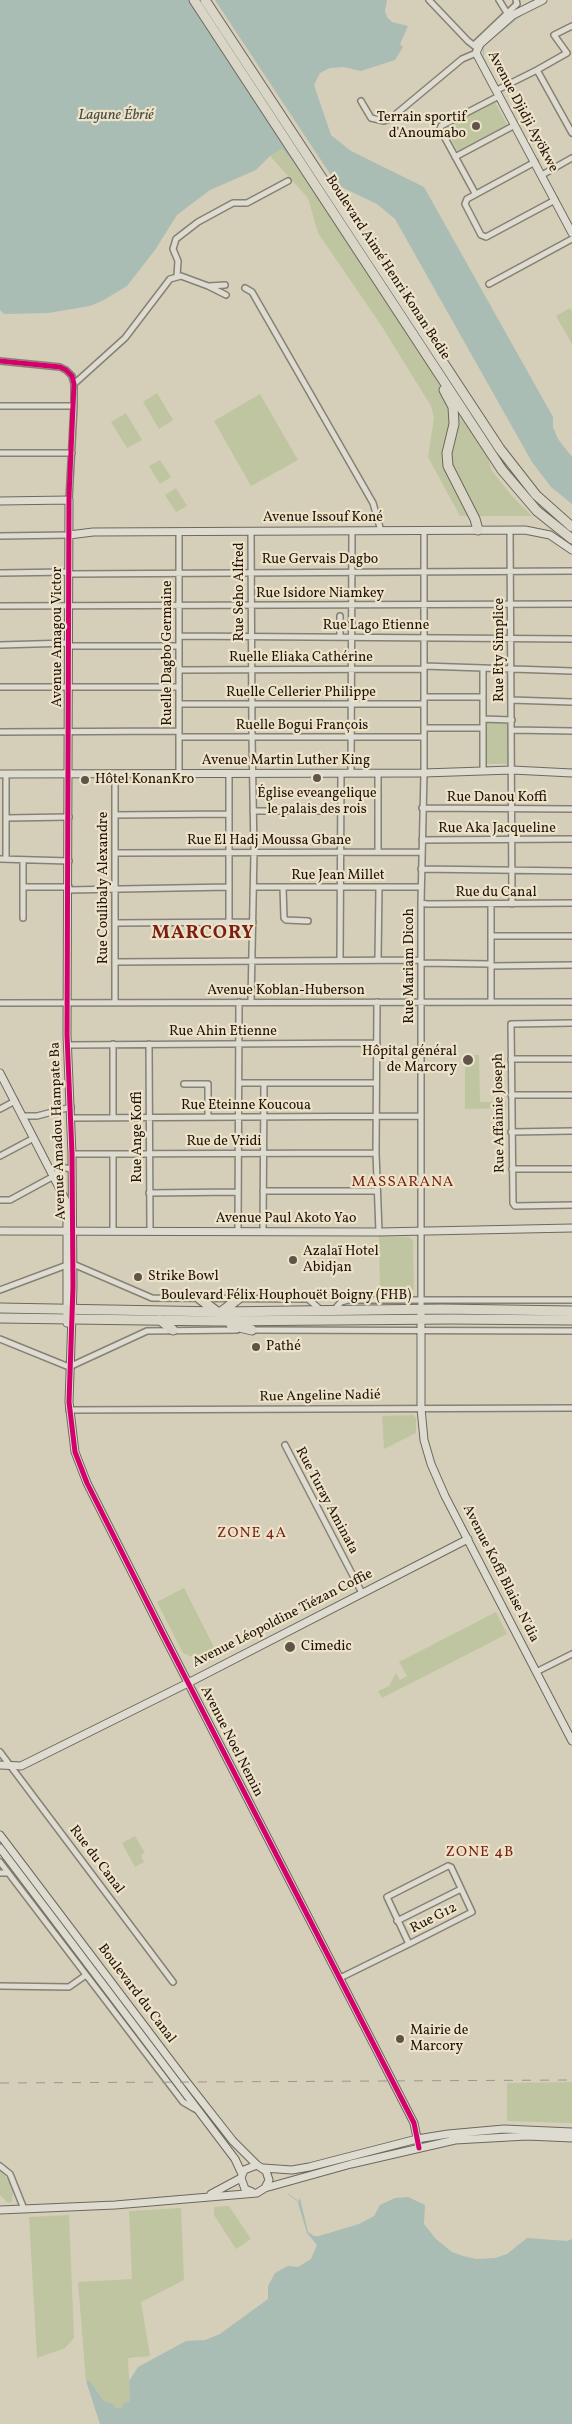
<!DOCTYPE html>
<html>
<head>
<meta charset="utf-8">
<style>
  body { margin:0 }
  canvas { display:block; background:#d5ceb8 }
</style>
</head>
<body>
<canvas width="572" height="2424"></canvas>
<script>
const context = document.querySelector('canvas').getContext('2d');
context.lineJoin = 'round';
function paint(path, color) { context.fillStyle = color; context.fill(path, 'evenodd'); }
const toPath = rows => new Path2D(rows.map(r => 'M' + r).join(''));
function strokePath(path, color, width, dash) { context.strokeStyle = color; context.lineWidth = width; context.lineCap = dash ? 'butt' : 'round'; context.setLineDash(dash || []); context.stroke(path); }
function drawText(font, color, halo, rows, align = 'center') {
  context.font = font + ' Vollkorn,serif'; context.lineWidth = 4.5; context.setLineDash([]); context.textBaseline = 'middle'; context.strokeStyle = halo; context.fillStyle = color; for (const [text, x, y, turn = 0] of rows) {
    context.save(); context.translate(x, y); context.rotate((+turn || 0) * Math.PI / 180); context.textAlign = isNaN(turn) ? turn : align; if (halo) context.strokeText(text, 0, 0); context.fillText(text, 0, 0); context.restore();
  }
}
const green = toPath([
  [494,100,507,125,458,152,445,127],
  [282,149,296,163,417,346,488,459,492,471,512,496,532,516,460,516,428,457,434,418,431,406,381,325,318,233,308,198,270,156],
  [570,308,572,312,572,344,556,316],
  [157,393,173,420,159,429,143,402],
  [260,394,298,460,251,486,214,421],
  [126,413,142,440,127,448,111,422],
  [160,460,171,477,160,484,149,466],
  [176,488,187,506,176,512,165,495],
  [485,722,509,722,509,764,485,764],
  [465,1055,479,1055,480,1102,506,1102,506,1108,465,1109],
  [379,1236,409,1237,413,1240,414,1289,408,1294,380,1295],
  [413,1415,416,1418,416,1433,384,1449,382,1416],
  [184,1588,218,1655,204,1662,183,1653,157,1602],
  [496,1612,507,1634,382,1698,378,1691,389,1686,396,1673,400,1680,407,1676,399,1662],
  [135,1836,145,1853,141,1855,144,1862,135,1867,122,1843],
  [572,2082,572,2123,507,2121,507,2083],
  [0,2169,10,2182,13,2191,12,2202,8,2203,0,2195],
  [229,2206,251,2239,236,2249,214,2215,214,2207],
  [181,2208,184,2280,141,2302,150,2356,128,2358,130,2401,122,2408,114,2408,114,2404,104,2401,90,2381,86,2381,78,2282,132,2279,129,2211],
  [69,2215,74,2338,65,2348,37,2358,29,2217]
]);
const water = toPath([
  [0,0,387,0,385,11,387,17,392,22,408,26,400,44,403,47,395,60,361,71,343,67,330,68,320,73,314,85,331,135,351,151,424,187,553,417,553,427,558,439,572,457,572,504,551,487,532,462,395,219,377,204,337,185,293,161,282,149,270,156,256,170,210,190,177,215,155,250,127,286,102,301,90,306,48,313,4,314,0,310],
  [408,2197,425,2205,424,2224,436,2239,452,2252,463,2256,476,2259,495,2258,507,2254,527,2238,567,2241,572,2239,572,2424,100,2424,86,2381,90,2381,104,2401,114,2404,115,2408,122,2408,123,2403,130,2401,129,2381,138,2367,186,2341,205,2340,220,2334,268,2299,268,2286,275,2273,288,2266,298,2267,311,2259,317,2245,307,2233,298,2203,300,2198,308,2232,314,2236,319,2236,359,2224,374,2216,380,2205,395,2198]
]);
const pier = toPath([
  [188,0,215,0,340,189,297,166]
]);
const stream = toPath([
  [490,40,522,15],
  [487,64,483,57,484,45,487,43],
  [488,67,498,86],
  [288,2194,298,2201]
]);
const street = toPath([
  [429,0,468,41,477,48],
  [499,0,507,13],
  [475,44,517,4,516,0],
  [537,70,572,133],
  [497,90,537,70,567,53,554,35,572,26],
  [361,101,371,118,384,121,390,119,462,59,476,53],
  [455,157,515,125],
  [535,162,467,199,465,204,481,235,486,237,555,200],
  [542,175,572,158],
  [475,193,440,129,441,126,499,96],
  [177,276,178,261,173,249,176,239,198,222,233,203,247,203,288,181],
  [489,284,572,239],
  [209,286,225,285],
  [245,288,252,292,373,503,381,531],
  [0,361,60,367,66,370,72,376,74,384,74,406,69,500],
  [74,384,125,338,170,279,181,276,208,286,226,295],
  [0,406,74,406],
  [0,453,72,453],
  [510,530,512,904],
  [0,536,69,535],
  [0,573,69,572],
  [69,574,572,571],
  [0,606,572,604],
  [340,616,340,637],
  [179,636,572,639],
  [0,645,69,643],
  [69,646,179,646],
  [424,666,572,671],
  [483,668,483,771],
  [179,670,424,669],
  [0,687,179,687],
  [424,697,483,697],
  [511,700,572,702],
  [179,704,424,704],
  [483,719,512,720],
  [424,728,483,728],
  [512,730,572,731],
  [0,732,179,731],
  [179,737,424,737],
  [179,773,179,532],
  [351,773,352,531],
  [115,774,115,1003],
  [422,808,572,809],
  [253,811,341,811],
  [115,815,229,814],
  [6,818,69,817],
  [422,840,572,839],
  [378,852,378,773],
  [116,853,422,852],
  [0,859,69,861],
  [6,859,6,774],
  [23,860,23,918],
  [421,869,572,871],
  [24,887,69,887],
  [254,887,421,887],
  [283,887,284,918,286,920,308,921],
  [68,890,229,887],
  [421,903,427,904,572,903],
  [491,904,491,1002],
  [229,922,229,773],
  [116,923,253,922],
  [491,936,572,936],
  [340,960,341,773],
  [378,960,379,887],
  [116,962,421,960],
  [421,963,491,964],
  [491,966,572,965],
  [251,1002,254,852,252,737,251,531],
  [377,1002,376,1153,379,1232],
  [0,1003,572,1002],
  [572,1023,511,1024,513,1203,515,1206,572,1205],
  [149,1044,150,1230],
  [68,1045,377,1043],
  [511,1059,572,1059],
  [239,1083,376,1083],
  [184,1084,208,1084,208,1117],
  [511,1095,572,1095],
  [0,1109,15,1101],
  [23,1116,37,1116,71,1107],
  [71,1118,421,1116],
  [113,1118,113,1044],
  [511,1132,572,1131],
  [72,1154,376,1153],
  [113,1154,113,1230],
  [0,1156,34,1138],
  [512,1169,572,1169],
  [263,1191,377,1191],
  [149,1193,237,1192],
  [0,1200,10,1200,54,1176,60,1168,67,1168,72,1170],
  [238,1231,239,1002],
  [263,1231,264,1083],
  [73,1264,152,1298,308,1299,321,1310],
  [0,1290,67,1265],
  [334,1310,341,1302,348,1300,572,1300],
  [421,1310,421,903,424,773,424,530],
  [250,1330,572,1331],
  [0,1339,69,1367,147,1331,237,1330],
  [69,1410,572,1408],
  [285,1445,362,1593],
  [536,1672,572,1654],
  [0,1752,173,1982],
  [0,1862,183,2102,195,2109],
  [448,1866,451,1867,472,1912,409,1944,387,1897,448,1866],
  [0,1873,8,1873],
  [397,1921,461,1889],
  [340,1978,409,1944],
  [0,1986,69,1987,86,1975],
  [0,2166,10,2174,24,2209]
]);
const secondary = toPath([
  [543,0,513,15,480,44,476,53,572,233],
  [0,501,69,500,67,1035,72,1154,73,1287,69,1402,75,1452,87,1483,161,1630,414,2123,419,2148],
  [69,535,93,532,525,530,550,535,572,550],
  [0,774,424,773,512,770,572,773],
  [0,1073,67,1203,67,1323],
  [0,1231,379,1232,572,1228],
  [421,1310,421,1408,424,1440,431,1464,445,1496,572,1741],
  [0,1765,21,1766,188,1683,468,1539],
  [0,1835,186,2081,233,2141,257,2165],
  [0,1848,235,2159,242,2174],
  [263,2168,292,2170,309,2167,417,2139,448,2134,504,2129,572,2132],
  [265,2188,351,2164,455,2140,527,2136,572,2138],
  [211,2194,241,2178],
  [0,2210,115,2205,257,2193,265,2188,269,2180,266,2171,257,2165,244,2170,241,2178,245,2189,252,2192]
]);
const highway = toPath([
  [194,0,502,470,537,511,572,539],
  [205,0,500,449,536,495,572,527],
  [444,390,453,407,454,424,447,453,448,466,475,519,478,530],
  [200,1299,216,1311],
  [0,1308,221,1312,442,1309,572,1311],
  [221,1312,238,1299],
  [0,1318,217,1321,450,1319,572,1320],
  [160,1320,173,1330],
  [231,1325,252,1330]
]);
const rail = toPath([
  [0,2083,572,2080]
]);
const cycleway = toPath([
  [0,361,60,367,66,370,72,376,74,384,69,496,67,1035,72,1154,73,1287,69,1402,75,1452,87,1483,161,1630,414,2123,419,2148]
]);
const markers = [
  [476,126,5,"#605448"],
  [317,778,5,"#605448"],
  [85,780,5,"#605448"],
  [468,1060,6,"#605448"],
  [293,1260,5,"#605448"],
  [138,1277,5,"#605448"],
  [256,1347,5,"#605448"],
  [290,1647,6,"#605448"],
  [400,2039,5,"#605448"]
];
const streetNames = [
  ["Avenue Djidji Ayökwe",522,112,62],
  ["Boulevard Aimé Henri Konan Bedie",387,268,57],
  ["Avenue Issouf Koné",323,518],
  ["Rue Gervais Dagbo",320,560],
  ["Rue Seho Alfred",240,592,-90],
  ["Rue Isidore Niamkey",320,594],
  ["Rue Lago Etienne",376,626],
  ["Avenue Amagou Victor",58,637,-90],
  ["Rue Ety Simplice",500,650,-90],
  ["Ruelle Dagbo Germaine",168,653,-90],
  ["Ruelle Eliaka Cathérine",301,658],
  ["Ruelle Cellerier Philippe",301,693],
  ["Ruelle Bogui François",302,726],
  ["Avenue Martin Luther King",286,761],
  ["Rue Danou Koffi",497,798],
  ["Rue Aka Jacqueline",497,829],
  ["Rue El Hadj Moussa Gbane",269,841],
  ["Rue Jean Millet",338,876],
  ["Rue Coulibaly Alexandre",104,888,-90],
  ["Rue du Canal",496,893],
  ["Rue Mariam Dicoh",410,966,-90],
  ["Avenue Koblan-Huberson",286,991],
  ["Rue Ahin Etienne",223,1032],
  ["Rue Eteinne Koucoua",246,1106],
  ["Rue Affainie Joseph",500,1113,-91],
  ["Avenue Amadou Hampate Ba",59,1131,-92],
  ["Rue Ange Koffi",138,1137,-90],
  ["Rue de Vridi",224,1142],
  ["Avenue Paul Akoto Yao",286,1219],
  ["Boulevard Félix Houphouët Boigny (FHB)",286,1296],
  ["Rue Angeline Nadié",320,1397,-1],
  ["Rue Turay Aminata",326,1501,62],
  ["Avenue Koffi Blaise N'dia",500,1574,63],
  ["Avenue Léopoldine Tiézan Coffie",283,1619,-27],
  ["Avenue Noel Nemin",231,1742,63],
  ["Rue du Canal",96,1860,53],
  ["Rue G12",434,1919,-27],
  ["Boulevard du Canal",136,1994,53]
];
const poiNames = [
  ["Terrain sportif",466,118,"right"],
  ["d'Anoumabo",466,134,"right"],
  ["Hôtel KonanKro",95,780],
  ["Église eveangelique",317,794,"center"],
  ["le palais des rois",317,810,"center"],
  ["Hôpital général",457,1052,"right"],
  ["de Marcory",457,1068,"right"],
  ["Azalaï Hotel",303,1252],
  ["Abidjan",303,1268],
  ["Strike Bowl",148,1277],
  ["Pathé",266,1347],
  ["Cimedic",301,1647],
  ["Mairie de",410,2031],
  ["Marcory",410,2047]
];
const waterNames = [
  ["Lagune Ébrié",116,116]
];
const neighbourhoodNames = [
  ["MASSARANA",403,1183],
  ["ZONE 4A",252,1534],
  ["ZONE 4B",480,1853]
];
const districtNames = [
  ["MARCORY",203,935]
];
paint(green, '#bfc5a1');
paint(water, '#aabdb4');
paint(pier, '#d5ceb8');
strokePath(stream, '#aabdb4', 1);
strokePath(street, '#878174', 8);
strokePath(secondary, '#6e685d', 9);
strokePath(highway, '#6e685d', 11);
strokePath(street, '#dedbd0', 5);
strokePath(secondary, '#dedbd0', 7);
strokePath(highway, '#d9d5c7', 9);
strokePath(rail, '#9b978e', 1, [9, 9]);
strokePath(cycleway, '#d6006c', 5);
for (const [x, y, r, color] of markers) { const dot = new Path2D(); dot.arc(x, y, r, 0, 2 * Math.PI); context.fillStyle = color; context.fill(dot); strokePath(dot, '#ece3c8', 2); }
drawText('14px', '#21120b', '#ece3c8', streetNames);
drawText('14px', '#21120b', '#ece3c8', poiNames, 'left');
drawText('italic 15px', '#4b4b46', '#ece3c8', waterNames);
context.letterSpacing = '1px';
drawText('15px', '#7a1f14', '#ece3c8', neighbourhoodNames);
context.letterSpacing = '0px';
context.letterSpacing = '1px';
drawText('bold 19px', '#7a1f14', '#ece3c8', districtNames);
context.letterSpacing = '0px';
</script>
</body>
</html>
